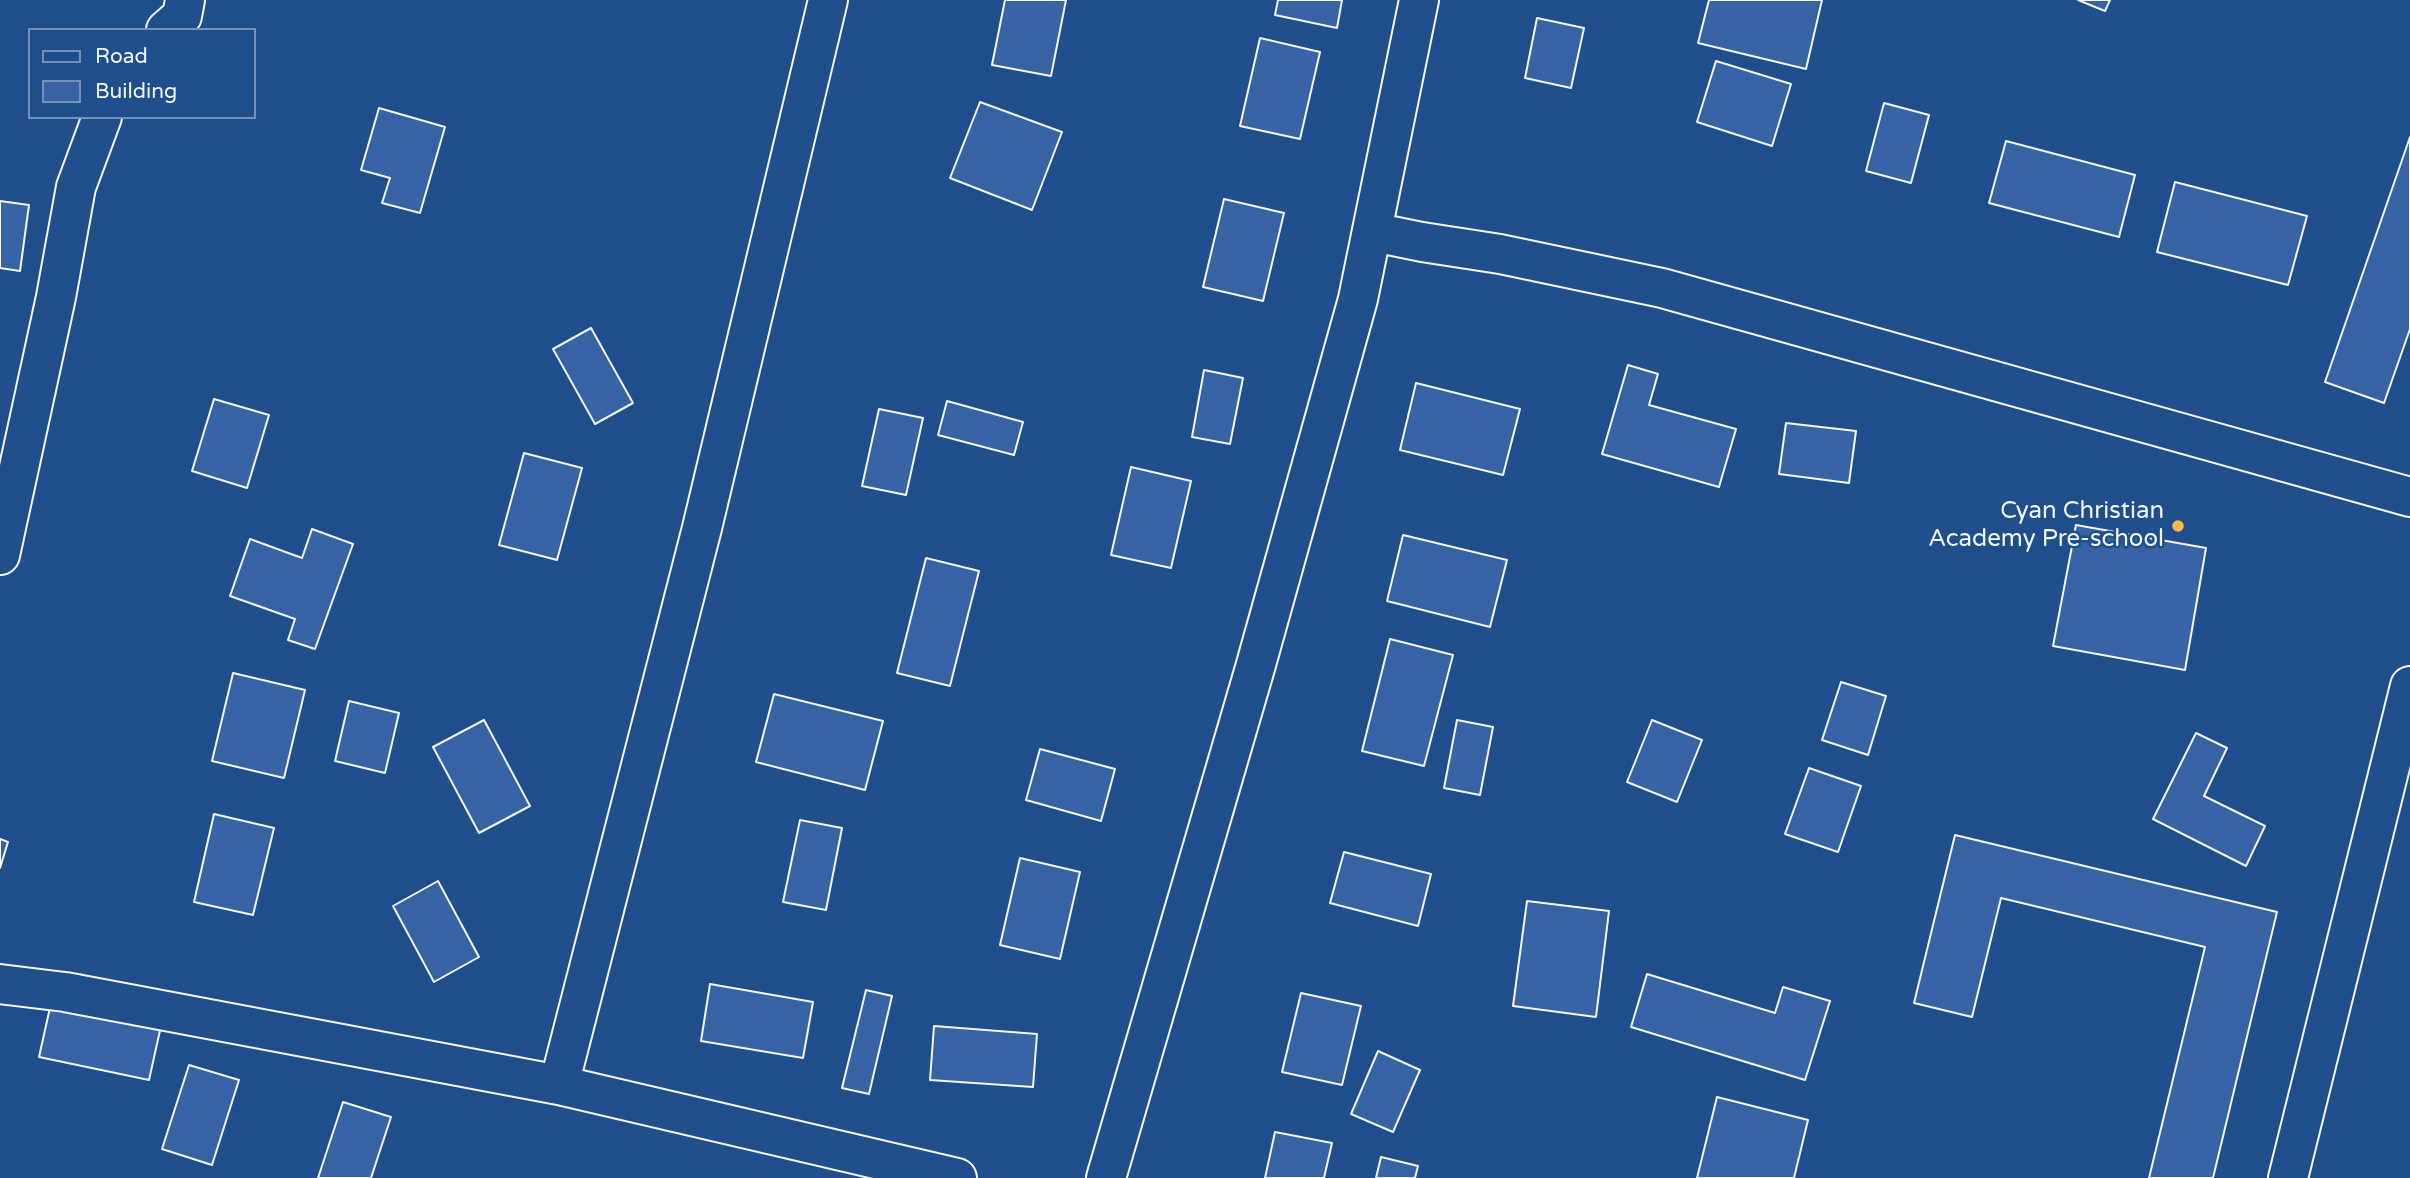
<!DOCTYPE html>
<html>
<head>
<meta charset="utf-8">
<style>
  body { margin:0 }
  #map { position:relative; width:2410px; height:1178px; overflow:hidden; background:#1f4e8c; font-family:"Varela Round",sans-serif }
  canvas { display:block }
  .legend { position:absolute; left:28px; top:28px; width:228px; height:91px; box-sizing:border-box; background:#1f4e8c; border:2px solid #7391ba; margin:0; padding:9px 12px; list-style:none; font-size:21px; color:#f2f6ff }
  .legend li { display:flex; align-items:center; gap:14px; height:35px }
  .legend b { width:35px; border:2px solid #7391ba }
</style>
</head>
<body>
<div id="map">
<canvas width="2410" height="1178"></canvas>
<ul class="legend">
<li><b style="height:9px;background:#1f4e8c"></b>Road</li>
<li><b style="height:19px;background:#3563a3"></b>Building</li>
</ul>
</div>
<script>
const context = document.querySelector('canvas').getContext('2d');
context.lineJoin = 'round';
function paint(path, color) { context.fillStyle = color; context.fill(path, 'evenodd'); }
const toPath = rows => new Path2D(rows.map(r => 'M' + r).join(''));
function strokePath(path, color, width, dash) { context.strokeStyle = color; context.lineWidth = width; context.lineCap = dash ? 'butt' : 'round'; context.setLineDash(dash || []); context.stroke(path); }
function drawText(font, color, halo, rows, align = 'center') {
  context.font = font + ' "Varela Round",sans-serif'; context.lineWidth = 5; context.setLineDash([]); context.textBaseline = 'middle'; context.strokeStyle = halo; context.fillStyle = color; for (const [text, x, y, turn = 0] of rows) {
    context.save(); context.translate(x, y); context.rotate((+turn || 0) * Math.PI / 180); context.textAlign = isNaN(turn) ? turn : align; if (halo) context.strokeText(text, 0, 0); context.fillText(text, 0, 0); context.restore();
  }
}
const building = toPath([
  [1005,0,1066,0,1051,76,992,65,1005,0],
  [1278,0,1342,0,1337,28,1275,15,1278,0],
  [1709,0,1822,0,1806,69,1698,43,1709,0],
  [2078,0,2110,0,2105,11,2078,0],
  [1537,18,1584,28,1571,88,1525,78,1537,18],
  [1260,38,1320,52,1300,139,1240,126,1260,38],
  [1716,61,1791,84,1772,146,1697,122,1716,61],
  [980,102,1062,132,1032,210,950,178,980,102],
  [1884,103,1929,115,1911,183,1866,171,1884,103],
  [379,108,445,127,420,213,382,203,390,178,361,170,379,108],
  [2410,137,2410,329,2384,403,2325,382,2410,137],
  [2006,141,2135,175,2119,237,1989,203,2006,141],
  [2175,182,2307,216,2288,285,2157,252,2175,182],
  [1224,199,1284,213,1263,301,1203,287,1224,199],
  [0,201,29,205,20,271,0,268,0,201],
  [591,328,633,403,595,424,553,349,591,328],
  [1628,365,1658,374,1649,405,1736,429,1719,487,1602,454,1628,365],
  [1204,370,1243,378,1230,444,1192,437,1204,370],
  [1416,383,1520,409,1503,475,1400,450,1416,383],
  [214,399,269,415,247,488,192,471,214,399],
  [947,401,1023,422,1014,455,938,435,947,401],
  [879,409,923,418,906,495,862,486,879,409],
  [1786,423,1856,431,1849,483,1779,474,1786,423],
  [524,453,582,468,557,560,499,545,524,453],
  [1131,467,1191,481,1171,568,1111,555,1131,467],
  [2076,525,2206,548,2185,670,2053,646,2076,525],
  [312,529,353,544,315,649,288,640,295,619,230,596,250,539,302,558,312,529],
  [1403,535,1507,560,1490,627,1387,601,1403,535],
  [926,558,979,571,950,686,897,673,926,558],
  [1390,639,1453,655,1424,766,1362,751,1390,639],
  [233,673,305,690,284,778,212,761,233,673],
  [1841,682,1886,696,1868,755,1822,740,1841,682],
  [774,694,883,721,865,790,756,762,774,694],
  [349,701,399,713,385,773,335,761,349,701],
  [484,720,530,806,479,833,433,747,484,720],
  [1457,720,1493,727,1480,795,1444,788,1457,720],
  [1652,720,1702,740,1677,802,1627,782,1652,720],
  [2196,733,2227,748,2204,796,2265,826,2246,866,2153,819,2196,733],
  [1040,749,1115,769,1101,821,1026,800,1040,749],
  [1809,768,1861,786,1838,852,1785,834,1809,768],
  [214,814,274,828,253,915,194,902,214,814],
  [800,820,842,828,826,910,783,902,800,820],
  [1955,835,2277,912,2213,1178,2149,1178,2205,947,2001,898,1972,1017,1914,1003,1955,835],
  [0,839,8,842,0,868,0,839],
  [1344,852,1431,874,1418,926,1330,903,1344,852],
  [1020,858,1080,872,1060,959,1000,945,1020,858],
  [438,881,479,957,434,982,393,906,438,881],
  [1527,901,1609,911,1596,1017,1513,1006,1527,901],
  [1647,974,1775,1013,1783,987,1830,1001,1805,1080,1631,1027,1647,974],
  [710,984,813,1002,803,1058,701,1041,710,984],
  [866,990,892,996,869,1094,842,1088,866,990],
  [1301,993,1361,1006,1342,1085,1282,1072,1301,993],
  [53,994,163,1017,149,1080,39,1057,53,994],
  [934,1026,1037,1034,1033,1087,930,1080,934,1026],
  [1378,1051,1420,1070,1393,1132,1351,1114,1378,1051],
  [189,1065,239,1080,212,1165,162,1149,189,1065],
  [1717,1097,1808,1120,1794,1178,1697,1178,1717,1097],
  [343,1102,391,1117,371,1178,318,1178,343,1102],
  [1275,1132,1332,1143,1324,1178,1265,1178,1275,1132],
  [1381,1157,1418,1166,1415,1178,1376,1178,1381,1157]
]);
const minor = toPath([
  [166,30,182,16,185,0],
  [1373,232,1422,242,1500,254,1662,288,2410,497],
  [0,555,56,297,76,187,102,117],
  [0,984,65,992,559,1085,957,1178],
  [559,1085,702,528,828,0],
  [1106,1178,1255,668,1358,299,1419,0],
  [2288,1178,2410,686]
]);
const markers = [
  [2178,526,7,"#ffb74d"]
];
const poiNames = [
  ["Cyan Christian",2164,512],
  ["Academy Pre-school",2164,540]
];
paint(building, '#3563a3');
strokePath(building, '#f2f6ff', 2);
strokePath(minor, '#f2f6ff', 42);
strokePath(minor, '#1f4e8c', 38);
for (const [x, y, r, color] of markers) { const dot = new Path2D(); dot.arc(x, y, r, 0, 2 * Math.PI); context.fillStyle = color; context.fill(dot); strokePath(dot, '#1f4e8c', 2.5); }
drawText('24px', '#f2f6ff', '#1f4e8c', poiNames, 'right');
</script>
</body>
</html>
